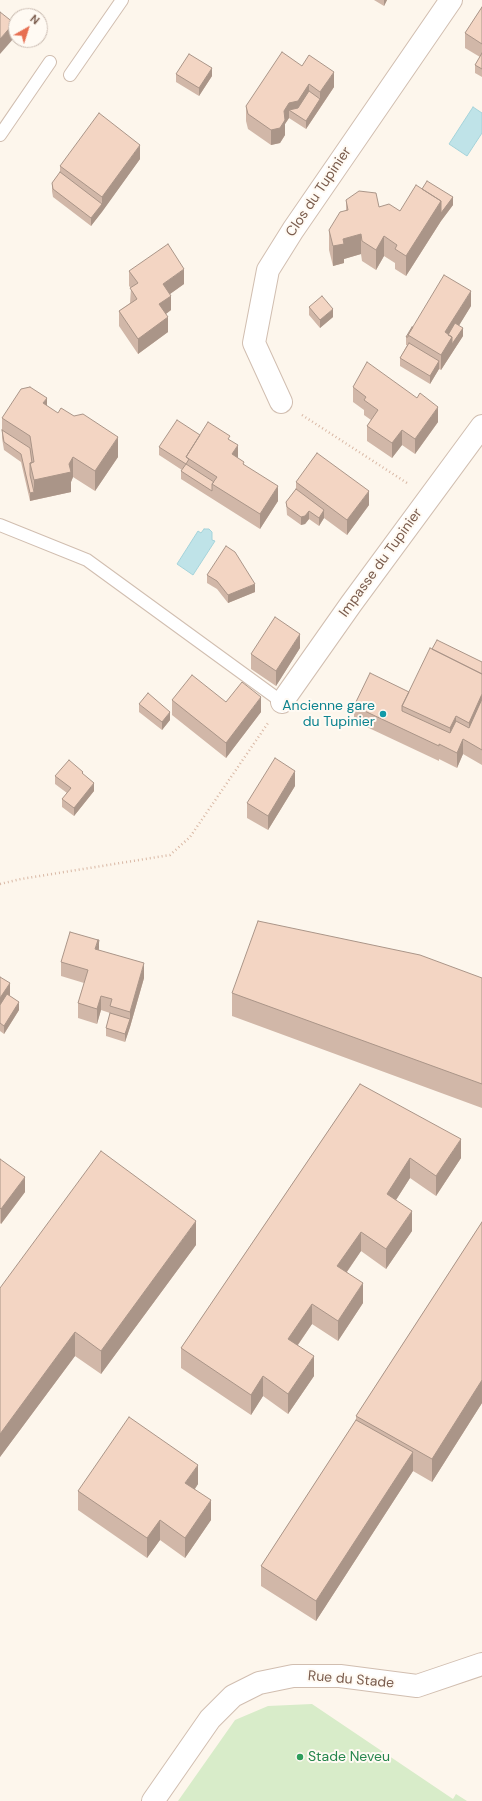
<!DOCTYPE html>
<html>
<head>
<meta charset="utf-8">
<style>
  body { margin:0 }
  #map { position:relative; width:482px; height:1801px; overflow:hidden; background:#fdf6ec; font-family:"DM Sans",sans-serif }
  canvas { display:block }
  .north { position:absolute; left:8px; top:8px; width:40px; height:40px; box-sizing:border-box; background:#fffaf3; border:1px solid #cabbb1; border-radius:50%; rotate:39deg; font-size:11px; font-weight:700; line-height:16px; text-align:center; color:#7a5c4d }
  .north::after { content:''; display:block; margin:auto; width:14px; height:18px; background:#e76f51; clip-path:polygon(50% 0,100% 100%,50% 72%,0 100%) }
</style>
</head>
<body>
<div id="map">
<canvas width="482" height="1801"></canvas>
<div class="north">N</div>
</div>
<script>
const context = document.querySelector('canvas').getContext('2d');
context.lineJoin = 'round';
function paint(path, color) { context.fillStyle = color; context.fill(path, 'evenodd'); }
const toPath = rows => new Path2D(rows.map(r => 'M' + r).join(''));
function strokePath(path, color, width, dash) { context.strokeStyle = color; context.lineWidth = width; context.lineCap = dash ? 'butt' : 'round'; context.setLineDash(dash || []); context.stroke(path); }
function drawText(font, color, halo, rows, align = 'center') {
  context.font = font + ' "DM Sans",sans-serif'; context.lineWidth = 4; context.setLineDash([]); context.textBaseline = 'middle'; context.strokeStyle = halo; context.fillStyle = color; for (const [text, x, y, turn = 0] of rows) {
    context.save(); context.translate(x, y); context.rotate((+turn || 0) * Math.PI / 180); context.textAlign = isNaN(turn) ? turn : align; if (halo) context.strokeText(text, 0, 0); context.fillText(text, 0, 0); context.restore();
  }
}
const green = toPath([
  [312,1704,447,1795,453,1799,456,1794,467,1801,178,1801,235,1720,268,1706]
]);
const water = toPath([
  [473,107,482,113,482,133,467,156,449,144,473,107],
  [204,529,209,529,212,532,212,540,215,541,193,575,177,564,198,531,201,533,204,529]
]);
const path = toPath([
  [302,415,407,483],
  [0,884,21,879,170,855,190,837,268,723]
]);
const lane = toPath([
  [70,75,122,0],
  [0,135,50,62],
  [0,525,87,560,282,702]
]);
const street = toPath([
  [281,402,254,343,268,270,293,230,451,0],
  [282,702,351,604,482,426],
  [153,1801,210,1719,233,1696,259,1683,293,1676,340,1676,417,1686,482,1664]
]);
const wall = toPath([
  [374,0,387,0,384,6],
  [482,7,482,77,475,73,475,65,480,57,465,48,465,33],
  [302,66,334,87,306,129,289,118,285,124,285,135,280,143,271,145,248,129,246,121,246,106],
  [176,74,212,76,199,96,176,82],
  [140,159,91,226,53,197,52,191,52,183,60,172,60,166],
  [422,189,453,205,441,221,406,276,395,269,395,263,384,256,376,270,362,261,361,254,344,259,344,263,333,266,329,250,329,230,346,210,346,200,400,211],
  [129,271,184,284,170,294,171,310,166,314,168,332,138,354,119,326,119,311,130,303,131,288,129,286],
  [471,306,459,325,463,336,441,370,439,369,430,384,400,366,400,358,407,345,406,345,406,337,413,327],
  [309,307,333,317,320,328,309,315],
  [353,387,438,422,415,454,402,445,392,458,367,441,367,426,371,420,364,415,364,410,353,402],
  [47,406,118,457,95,491,73,477,71,482,71,492,30,501,21,462,4,450,2,438,2,418],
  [200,435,230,440,238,458,278,501,260,529,181,479,181,471,182,470,159,455,159,447],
  [296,482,369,505,347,535,324,518,319,526,309,519,305,524,301,525,287,515,286,502,296,489],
  [207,575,255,592,228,603,217,589,207,583],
  [300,648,276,686,251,669,251,654],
  [432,649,482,662,482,765,463,754,457,768,439,759,439,761,354,721,354,706,409,692],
  [172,700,226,702,261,712,226,758,172,715],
  [139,704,170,720,162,730,139,712],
  [83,774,94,791,74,816,62,807,62,799,67,793,55,784,55,776],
  [295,786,268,830,247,818,247,803],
  [99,948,99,950,144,978,130,1027,125,1042,106,1036,106,1028,110,1013,101,1010,97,1024,78,1018,78,1003,84,983,61,976,61,962],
  [0,977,10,996,19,1010,4,1034,0,1031],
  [482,978,482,1108,232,1016,232,993],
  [360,1084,461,1158,436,1196,410,1178,396,1200,412,1231,386,1269,361,1251,347,1272,363,1303,338,1341,312,1324,298,1345,314,1376,288,1414,263,1396,251,1415,181,1368,181,1348],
  [0,1159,25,1192,1,1224,0,1223],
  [482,1222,482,1403,432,1482,413,1471,316,1621,261,1586,261,1566,356,1420,356,1416],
  [196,1245,101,1374,75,1356,0,1457,0,1288],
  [198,1484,195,1489,211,1520,185,1558,160,1540,147,1558,78,1510,78,1491]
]);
const shadedWall = toPath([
  [384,0,387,0,384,6],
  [14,23,14,38,0,54,0,39],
  [212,68,212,76,199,96,199,88],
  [334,72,334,87,306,129,306,121,320,99,320,92],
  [309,84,309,99,298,116,289,110,289,118,285,124,285,135,280,143,271,145,271,130,289,103],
  [140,145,140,159,102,212,102,197],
  [453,197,453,205,441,221,406,276,406,256,441,201],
  [102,204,102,212,91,226,91,218],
  [361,234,361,254,344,259,344,263,333,266,333,246,343,239],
  [384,236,384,256,376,270,376,250],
  [184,269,184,284,163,299,163,284],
  [471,291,471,306,449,342,445,332],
  [171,296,171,310,159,319,159,304],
  [333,309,333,317,320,328,320,320],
  [168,317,168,332,138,354,138,339],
  [463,328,463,336,441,370,441,355,452,337],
  [439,361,439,369,430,384,430,376],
  [47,398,47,418,43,403],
  [438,407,438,422,415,454,415,439],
  [402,430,402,445,392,458,392,443],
  [118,437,118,457,95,491,95,471],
  [238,445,238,460,232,454],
  [73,457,73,477,71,482,71,492,34,500,34,480,69,464],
  [278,486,278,501,260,529,260,514],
  [369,491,369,505,347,535,347,520],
  [34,492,34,500,30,501,30,493],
  [324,510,324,518,319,526,319,518],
  [309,511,309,519,305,524,301,525,301,517],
  [255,584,255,592,228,603,228,595],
  [300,634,300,648,276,686,276,671],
  [482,694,482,714,469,743,469,723],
  [261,697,261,712,226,758,226,743],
  [170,712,170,720,162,730,162,722],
  [456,716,456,736,450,748,450,728],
  [463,739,463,754,457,768,457,753],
  [295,771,295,786,268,830,268,816],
  [94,783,94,791,74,816,74,808],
  [98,940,99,940,99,948,95,964,95,949],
  [144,963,144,978,130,1027,130,1012],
  [10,983,10,998,0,1013,0,998],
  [101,996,101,1010,97,1024,97,1009],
  [19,1002,19,1010,4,1034,4,1026],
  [130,1019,130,1027,125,1042,125,1034],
  [461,1139,461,1158,436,1196,436,1176],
  [410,1158,410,1178,387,1214,387,1194],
  [25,1177,25,1192,1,1224,1,1209],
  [412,1211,412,1231,386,1269,386,1249],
  [196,1221,196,1245,101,1374,101,1351],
  [361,1232,361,1251,337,1286,337,1266],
  [363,1283,363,1303,338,1341,338,1321],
  [312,1304,312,1324,288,1359,288,1339],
  [75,1332,75,1356,0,1457,0,1434],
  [314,1356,314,1376,288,1414,288,1394],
  [263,1376,263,1396,251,1415,251,1395],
  [482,1380,482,1403,432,1482,432,1459],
  [413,1452,413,1471,316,1621,316,1601],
  [198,1465,198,1484,185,1503,185,1483],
  [211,1500,211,1520,185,1558,185,1538],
  [160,1520,160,1540,147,1558,147,1538]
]);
const building = toPath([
  [482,7,482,44,465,33,482,7],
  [0,12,14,23,0,39,0,12],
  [282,52,302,66,309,55,334,72,320,92,309,84,298,101,289,103,284,111,285,120,280,128,271,130,248,114,246,106,282,52],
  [482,53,482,69,475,65,482,53],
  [189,54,212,68,199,88,176,74,189,54],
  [309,91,320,99,306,121,289,110,298,108,309,91],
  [99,113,140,145,102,197,60,166,99,113],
  [60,172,102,204,91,218,53,189,52,183,60,172],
  [427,181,453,197,441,213,441,201,422,189,427,181],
  [416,185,441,201,406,256,395,249,397,245,384,236,376,250,362,241,361,234,343,239,344,244,333,246,329,230,340,212,348,210,346,200,359,191,376,193,379,207,389,204,400,211,416,185],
  [168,244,184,269,163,284,171,296,159,304,168,317,138,339,119,311,137,299,130,288,138,283,129,271,168,244],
  [444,275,471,291,445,332,452,337,441,355,408,335,444,275],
  [322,296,333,309,320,320,309,307,322,296],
  [455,323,463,328,452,344,452,337,448,335,455,323],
  [412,327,413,327,408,335,408,337,406,337,412,327],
  [409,343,439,361,430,376,400,358,409,343],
  [367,362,417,398,420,393,438,407,415,439,402,430,392,443,367,426,378,410,364,400,366,397,353,387,367,362],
  [30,387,47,398,43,403,58,413,61,408,74,416,83,414,118,437,95,471,73,457,69,464,71,472,34,480,30,463,34,462,30,436,2,418,21,389,30,387],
  [177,420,200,435,186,457,189,459,186,464,214,482,212,484,212,491,181,471,186,464,159,447,177,420],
  [208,422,230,436,228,439,238,445,232,454,244,462,243,464,278,486,260,514,212,484,217,477,186,457,208,422],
  [2,430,30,448,32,463,30,463,30,475,34,492,30,493,21,454,4,442,2,430],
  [317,453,369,491,347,520,296,482,317,453],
  [296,489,324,510,319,518,309,511,305,516,301,517,287,507,286,502,296,489],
  [226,546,235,552,255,584,228,595,217,581,207,575,226,546],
  [275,617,300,634,276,671,251,654,275,617],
  [437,640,482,662,482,674,432,649,437,640],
  [430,648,482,674,482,694,469,723,456,716,450,728,402,706,430,648],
  [370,673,409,692,402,706,402,711,450,733,456,721,469,728,482,699,482,750,463,739,457,753,439,744,439,746,354,706,370,673],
  [192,675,226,702,242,682,261,697,226,743,172,700,192,675],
  [148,693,170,712,162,722,139,704,148,693],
  [275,758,295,771,268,816,247,803,275,758],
  [69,760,83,772,82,773,94,783,74,808,62,799,71,788,55,776,69,760],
  [258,921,420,955,482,978,482,1084,232,993,258,921],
  [70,932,98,940,95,949,144,963,130,1012,110,1006,112,999,101,996,97,1009,78,1003,88,970,61,962,70,932],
  [98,940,99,940,98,946,98,940],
  [0,977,10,983,0,998,0,977],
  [7,994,19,1002,4,1026,0,1023,0,1005,7,994],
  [110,1013,130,1019,125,1034,106,1028,110,1013],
  [360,1084,461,1139,436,1176,410,1158,387,1194,412,1211,386,1249,361,1232,337,1266,363,1283,338,1321,312,1304,288,1339,314,1356,288,1394,263,1376,251,1395,181,1348,360,1084],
  [101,1151,196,1221,101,1351,75,1332,0,1434,0,1288,101,1151],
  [0,1159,25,1177,1,1209,0,1208,0,1159],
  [482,1222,482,1380,432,1459,356,1416,482,1222],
  [129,1417,198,1465,185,1483,211,1500,185,1538,160,1520,147,1538,78,1491,129,1417],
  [356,1420,413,1452,316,1601,261,1566,356,1420]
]);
const markers = [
  [383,714,4,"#0f9aa8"],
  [300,1757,4,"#2e9e5b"]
];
const streetNames = [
  ["Clos du Tupinier",319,192,-56],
  ["Impasse du Tupinier",381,563,-54],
  ["Rue du Stade",351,1680,5]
];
const cultureNames = [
  ["Ancienne gare",375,706],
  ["du Tupinier",375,722]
];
const leisureNames = [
  ["Stade Neveu",308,1757]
];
paint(green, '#d8ecc9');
paint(water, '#bfe3e8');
strokePath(water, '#a5d3da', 1);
strokePath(lane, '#d1beb0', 14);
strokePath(street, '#d1beb0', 24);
strokePath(path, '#d9b8a5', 2.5, [1, 3]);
strokePath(lane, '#fff', 12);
strokePath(street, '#fff', 22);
paint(wall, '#d1b7a8');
paint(shadedWall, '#aa9588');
paint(building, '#f3d5c3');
strokePath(building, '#aa9588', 1);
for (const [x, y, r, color] of markers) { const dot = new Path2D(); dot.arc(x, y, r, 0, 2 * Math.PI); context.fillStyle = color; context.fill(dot); strokePath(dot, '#fffaf3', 1.5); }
drawText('14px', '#7a5c4d', '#fffaf3', streetNames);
drawText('14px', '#0d838f', '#fffaf3', cultureNames, 'right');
drawText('14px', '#27864d', '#fffaf3', leisureNames, 'left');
</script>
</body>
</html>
